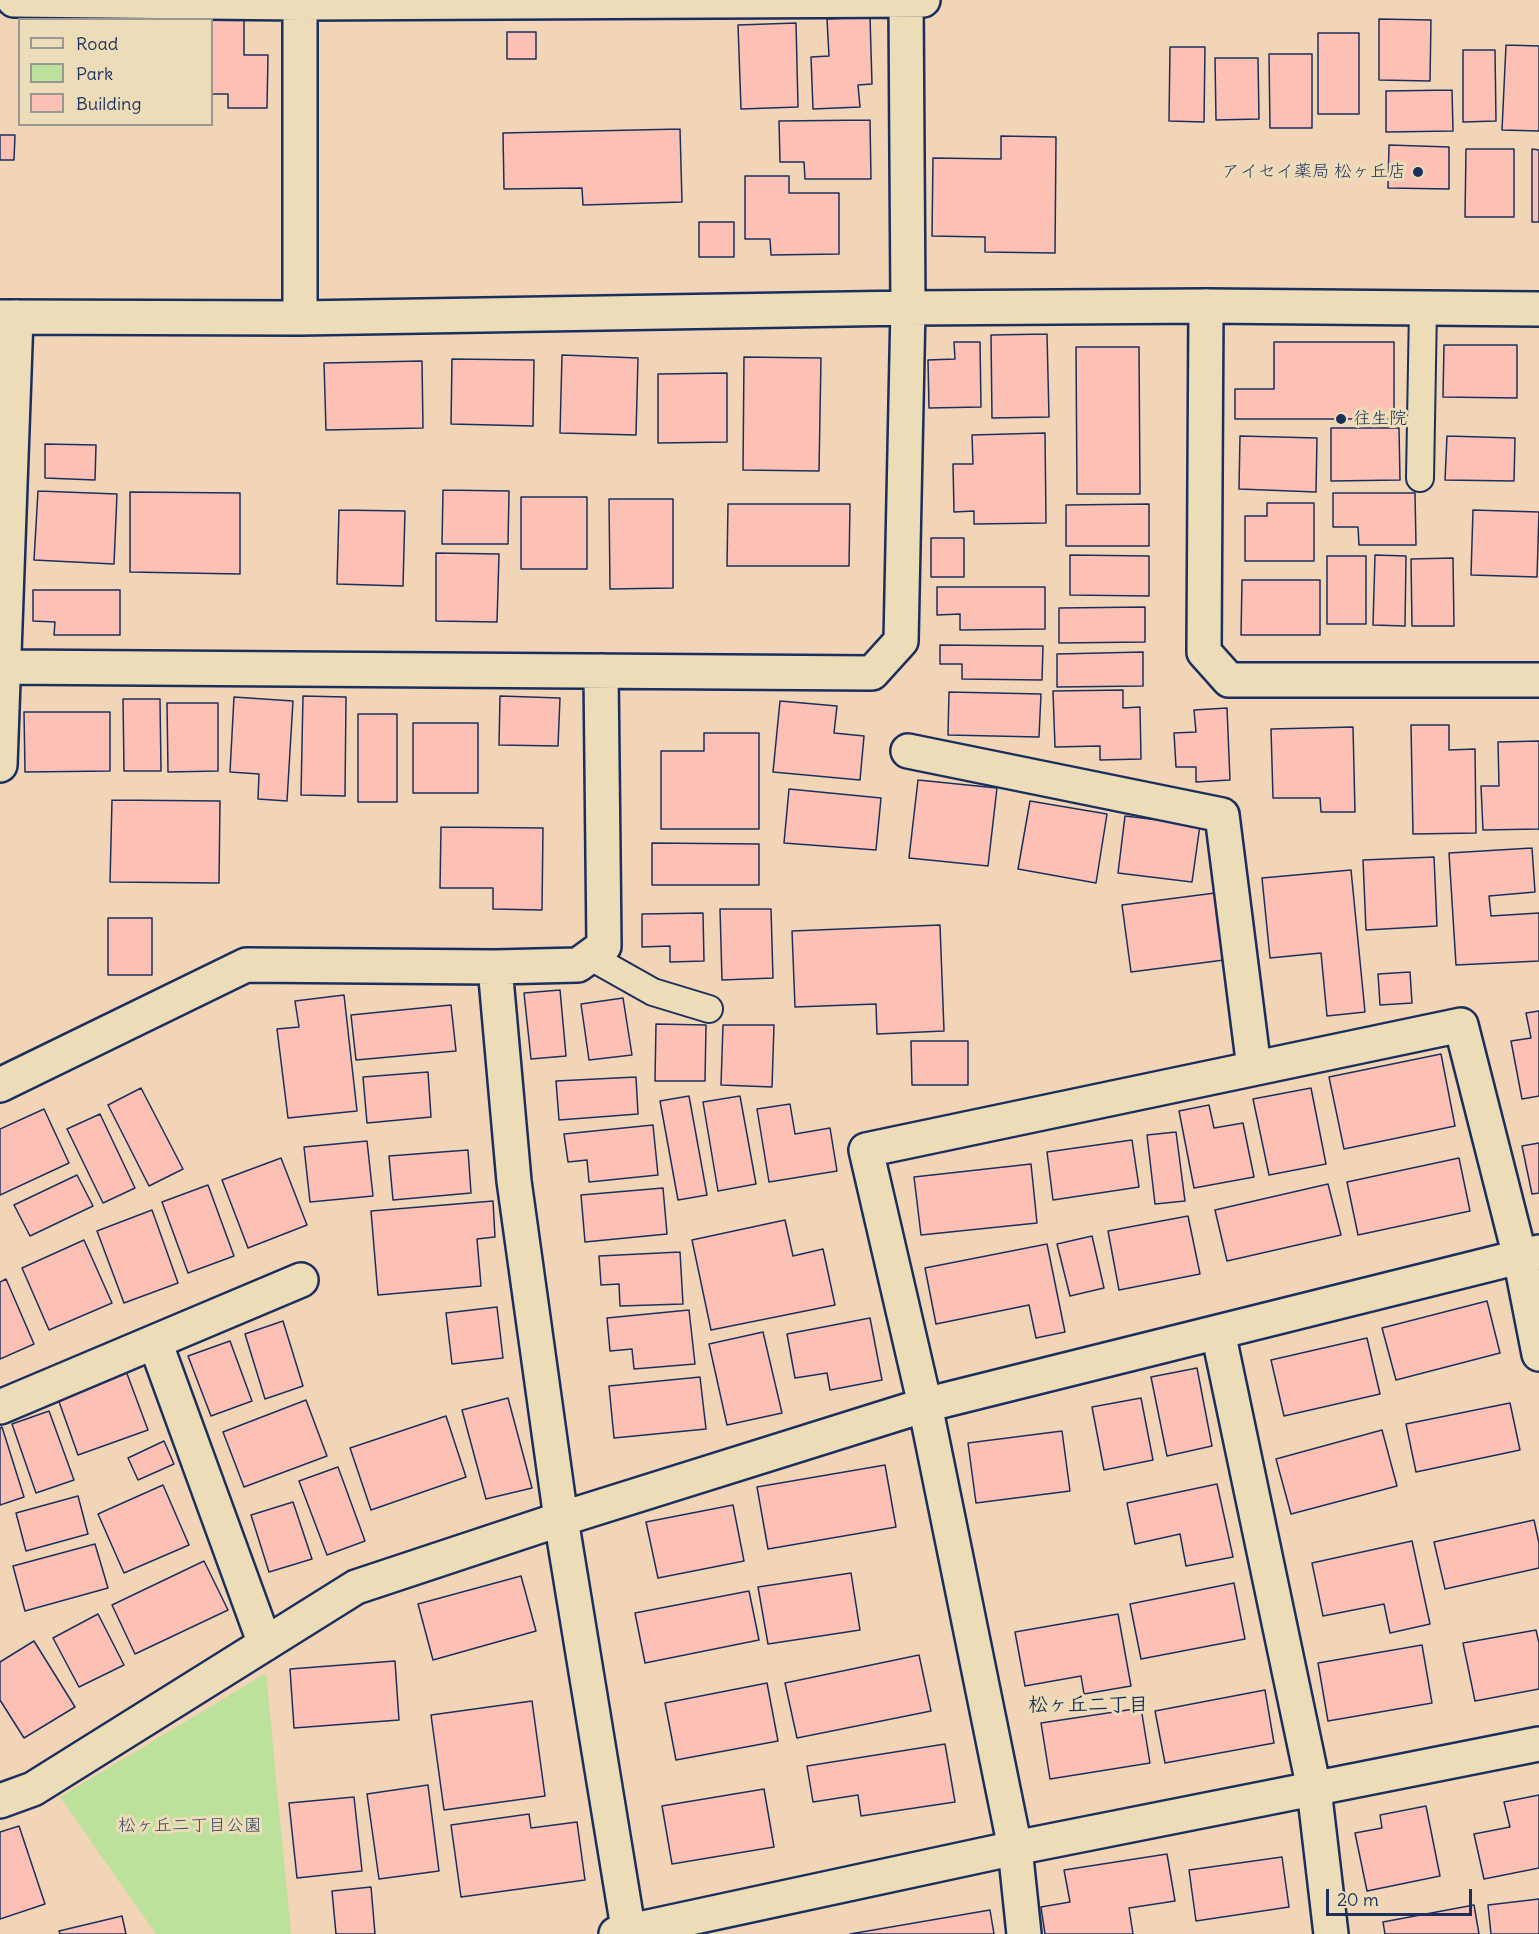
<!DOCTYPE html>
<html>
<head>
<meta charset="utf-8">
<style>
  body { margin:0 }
  #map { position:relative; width:1539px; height:1934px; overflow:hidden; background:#f2d4b7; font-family:Delius,sans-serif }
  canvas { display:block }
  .legend { position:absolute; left:18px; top:18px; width:195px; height:108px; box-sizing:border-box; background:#eddcb8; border:2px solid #999794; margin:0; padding:8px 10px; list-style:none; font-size:18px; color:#1b2f5e }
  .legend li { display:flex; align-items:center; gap:12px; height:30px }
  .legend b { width:30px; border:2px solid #999794 }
  .scale { position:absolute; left:1326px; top:1889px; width:146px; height:27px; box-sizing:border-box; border:3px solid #1b2f5e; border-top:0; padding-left:8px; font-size:18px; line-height:21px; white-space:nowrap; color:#1b2f5e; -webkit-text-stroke:4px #eddcb8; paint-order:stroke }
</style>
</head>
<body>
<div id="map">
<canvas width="1539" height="1934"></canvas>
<ul class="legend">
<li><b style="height:8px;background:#eddcb8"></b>Road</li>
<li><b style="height:16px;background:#bce19b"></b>Park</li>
<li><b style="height:16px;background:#fcc1b4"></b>Building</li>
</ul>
<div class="scale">20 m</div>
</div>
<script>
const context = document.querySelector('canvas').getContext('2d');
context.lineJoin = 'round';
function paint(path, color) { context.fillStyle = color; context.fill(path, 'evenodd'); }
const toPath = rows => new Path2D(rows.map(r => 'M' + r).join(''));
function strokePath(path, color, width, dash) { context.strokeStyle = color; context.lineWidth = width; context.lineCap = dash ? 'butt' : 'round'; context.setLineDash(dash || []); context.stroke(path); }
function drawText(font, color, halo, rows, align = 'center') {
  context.font = font + ' Delius,"Klee One",sans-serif'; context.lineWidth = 6; context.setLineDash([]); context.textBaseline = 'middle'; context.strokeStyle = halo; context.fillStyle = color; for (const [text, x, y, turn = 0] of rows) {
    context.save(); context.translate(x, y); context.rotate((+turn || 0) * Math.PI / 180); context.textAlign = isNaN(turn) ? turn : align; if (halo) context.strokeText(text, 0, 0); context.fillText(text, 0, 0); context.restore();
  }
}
const green = toPath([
  [266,1673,291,1934,156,1934,60,1797]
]);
const building = toPath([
  [870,17,872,84,858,85,860,107,813,109,811,57,829,56,827,19,870,17],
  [177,19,244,20,244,55,268,55,267,108,228,108,228,94,212,94,212,20,177,19],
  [1379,19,1431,20,1430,81,1379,80,1379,19],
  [796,23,798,107,741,109,738,25,796,23],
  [507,32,536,32,536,59,507,59,507,32],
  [1318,33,1359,33,1359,114,1318,114,1318,33],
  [1506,45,1539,46,1539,131,1502,130,1506,45],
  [1170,47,1205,47,1204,122,1169,121,1170,47],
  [1463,50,1495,50,1496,121,1463,122,1463,50],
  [1269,54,1312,54,1312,128,1270,128,1269,54],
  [1215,58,1258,58,1259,119,1216,120,1215,58],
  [1452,90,1453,131,1386,132,1386,91,1452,90],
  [870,120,871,179,805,179,804,162,780,162,779,121,870,120],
  [680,129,682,202,583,205,582,188,504,189,503,133,680,129],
  [0,135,15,135,14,160,0,160,0,135],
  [1001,136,1056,137,1055,253,985,252,985,237,932,236,933,158,1001,159,1001,136],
  [1389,145,1449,147,1449,189,1388,188,1389,145],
  [1466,149,1514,149,1514,217,1465,217,1466,149],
  [1532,149,1539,150,1539,222,1532,222,1532,149],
  [745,176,789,176,789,193,839,193,839,254,771,255,770,239,745,239,745,176],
  [699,222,734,222,734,257,699,257,699,222],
  [1047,334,1049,417,992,418,991,335,1047,334],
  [954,342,980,342,981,407,929,408,928,360,955,359,954,342],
  [1274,342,1394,342,1394,419,1235,419,1235,389,1274,389,1274,342],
  [1444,345,1517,345,1517,398,1443,397,1444,345],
  [1076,347,1139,347,1140,494,1077,494,1076,347],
  [562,355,638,358,636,435,560,433,562,355],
  [744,357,821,358,819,471,743,470,744,357],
  [452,359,534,360,533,426,451,424,452,359],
  [422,361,423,428,326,430,324,363,422,361],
  [727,373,727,442,658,443,658,374,727,373],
  [1331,428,1399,428,1400,480,1331,481,1331,428],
  [1045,433,1046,523,974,524,974,511,954,512,953,464,973,464,972,435,1045,433],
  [1240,436,1317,438,1316,492,1239,489,1240,436],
  [1447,436,1515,438,1514,481,1445,480,1447,436],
  [45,444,96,445,95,480,45,478,45,444],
  [443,490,509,491,508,544,442,544,443,490],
  [38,491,117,494,114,564,34,560,38,491],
  [130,492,240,493,240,574,130,572,130,492],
  [1333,493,1415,493,1416,545,1359,545,1358,527,1333,527,1333,493],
  [521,497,587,497,587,569,521,569,521,497],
  [609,499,673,499,673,588,610,589,609,499],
  [1267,503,1314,503,1314,561,1245,561,1245,516,1267,516,1267,503],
  [728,504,850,504,849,566,727,566,728,504],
  [1149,504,1149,546,1066,546,1066,505,1149,504],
  [339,510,405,511,403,586,337,584,339,510],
  [1473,510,1539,512,1537,577,1471,575,1473,510],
  [931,538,964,538,964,577,931,577,931,538],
  [436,553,499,554,497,622,436,621,436,553],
  [1070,555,1149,556,1149,596,1070,595,1070,555],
  [1375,555,1406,556,1405,626,1373,625,1375,555],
  [1327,556,1366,556,1366,624,1327,624,1327,556],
  [1453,558,1454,626,1412,626,1411,559,1453,558],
  [1242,580,1320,580,1320,635,1241,635,1242,580],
  [937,587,1045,587,1045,629,960,630,960,614,937,615,937,587],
  [33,590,120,590,120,635,54,635,55,622,33,621,33,590],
  [1145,607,1145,642,1059,643,1059,608,1145,607],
  [940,645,1043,646,1042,680,962,679,962,664,940,664,940,645],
  [1143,652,1143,686,1057,687,1057,654,1143,652],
  [1123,690,1123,708,1140,707,1141,759,1100,760,1100,746,1055,747,1053,691,1123,690],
  [949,692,1041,694,1039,737,948,735,949,692],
  [303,696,346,697,345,796,301,795,303,696],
  [500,696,560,698,558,746,499,745,500,696],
  [234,697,293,701,287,801,258,799,259,774,230,772,234,697],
  [123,699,160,699,161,771,124,771,123,699],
  [780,701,837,706,834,733,864,736,860,780,773,772,780,701],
  [167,703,218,703,218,771,168,772,167,703],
  [1227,708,1230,780,1196,782,1196,767,1176,767,1174,733,1196,732,1194,710,1227,708],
  [24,712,110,712,110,771,25,772,24,712],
  [358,714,397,714,397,802,358,802,358,714],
  [413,723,478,723,478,793,413,793,413,723],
  [1411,725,1449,725,1449,750,1475,749,1476,833,1413,834,1411,725],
  [1353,727,1355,812,1321,812,1320,798,1273,798,1271,729,1353,727],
  [704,733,759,733,759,829,661,829,661,751,704,751,704,733],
  [1539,741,1539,829,1483,830,1481,786,1499,786,1498,742,1539,741],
  [918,780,997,788,988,866,909,858,918,780],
  [789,789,881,798,876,850,784,843,789,789],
  [112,800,220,801,219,883,110,882,112,800],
  [1030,801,1107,814,1096,883,1018,869,1030,801],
  [1125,816,1200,825,1192,882,1118,873,1125,816],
  [441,827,543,828,542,910,493,909,493,888,440,888,441,827],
  [652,843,759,844,759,885,652,885,652,843],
  [1532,848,1535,892,1489,896,1491,916,1539,913,1539,961,1456,965,1449,853,1532,848],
  [1434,857,1437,926,1366,930,1363,860,1434,857],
  [1351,870,1365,1012,1327,1016,1321,953,1270,958,1262,878,1351,870],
  [1215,893,1224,960,1131,972,1122,905,1215,893],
  [720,909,771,909,773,978,722,980,720,909],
  [703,913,704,961,670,962,670,946,642,947,642,914,703,913],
  [108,918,152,918,152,975,108,975,108,918],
  [940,925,944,1031,877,1034,876,1004,795,1007,792,931,940,925],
  [1410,972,1412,1003,1380,1005,1378,974,1410,972],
  [560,990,566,1056,531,1059,524,993,560,990],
  [344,995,357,1111,288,1118,277,1029,299,1027,295,1001,344,995],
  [623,998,632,1055,589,1060,581,1004,623,998],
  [451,1005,456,1051,356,1060,351,1015,451,1005],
  [1539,1011,1539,1096,1522,1099,1511,1041,1531,1038,1526,1013,1539,1011],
  [656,1024,706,1025,705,1081,655,1081,656,1024],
  [723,1025,774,1025,772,1087,721,1085,723,1025],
  [911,1041,968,1041,968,1085,912,1085,911,1041],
  [1441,1054,1455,1126,1344,1149,1329,1077,1441,1054],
  [428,1072,431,1117,367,1123,363,1077,428,1072],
  [636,1077,638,1114,559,1120,556,1081,636,1077],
  [141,1088,183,1169,149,1186,108,1105,141,1088],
  [1311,1088,1326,1164,1269,1175,1253,1099,1311,1088],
  [689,1096,707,1195,678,1200,660,1101,689,1096],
  [740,1096,756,1184,718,1191,703,1102,740,1096],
  [790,1104,795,1134,830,1128,837,1171,769,1182,757,1109,790,1104],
  [1209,1105,1214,1128,1243,1123,1254,1177,1194,1188,1179,1111,1209,1105],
  [44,1109,69,1163,0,1195,0,1129,44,1109],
  [100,1114,135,1188,103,1203,67,1129,100,1114],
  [653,1125,658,1175,589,1182,587,1160,568,1162,564,1134,653,1125],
  [1176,1132,1185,1201,1155,1204,1147,1135,1176,1132],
  [1132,1140,1139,1187,1053,1200,1047,1152,1132,1140],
  [367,1141,373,1196,310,1202,304,1147,367,1141],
  [1539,1143,1539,1193,1532,1194,1522,1146,1539,1143],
  [468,1150,471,1193,393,1200,389,1156,468,1150],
  [281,1158,307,1225,248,1248,222,1180,281,1158],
  [1459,1158,1470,1211,1358,1235,1347,1182,1459,1158],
  [1031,1164,1037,1223,921,1235,914,1177,1031,1164],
  [77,1175,93,1206,30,1236,14,1205,77,1175],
  [1328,1184,1341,1235,1227,1261,1215,1210,1328,1184],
  [208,1185,234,1256,188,1273,162,1202,208,1185],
  [663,1188,667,1234,585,1242,581,1195,663,1188],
  [493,1201,495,1237,477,1239,481,1286,378,1295,371,1211,493,1201],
  [152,1210,178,1283,124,1303,97,1231,152,1210],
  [1188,1216,1200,1274,1119,1290,1108,1231,1188,1216],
  [785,1220,793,1256,823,1249,835,1305,711,1330,692,1240,785,1220],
  [1092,1236,1104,1288,1070,1296,1057,1244,1092,1236],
  [84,1240,112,1303,49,1330,22,1268,84,1240],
  [1047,1244,1065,1332,1036,1338,1029,1305,936,1324,925,1268,1047,1244],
  [680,1252,683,1304,620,1306,619,1284,601,1285,599,1256,680,1252],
  [6,1279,34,1344,0,1359,0,1282,6,1279],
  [1487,1301,1500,1353,1396,1380,1382,1328,1487,1301],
  [497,1307,503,1358,452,1364,446,1313,497,1307],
  [689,1310,695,1364,634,1369,632,1349,610,1351,607,1318,689,1310],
  [870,1318,882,1380,830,1390,827,1373,795,1378,787,1334,870,1318],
  [283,1321,303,1386,265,1399,245,1334,283,1321],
  [763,1332,782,1413,727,1425,709,1344,763,1332],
  [1367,1338,1380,1394,1284,1416,1271,1360,1367,1338],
  [230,1341,252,1401,211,1416,188,1356,230,1341],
  [1197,1368,1212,1446,1167,1456,1151,1377,1197,1368],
  [126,1371,148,1430,78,1455,57,1396,126,1371],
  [700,1377,706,1429,614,1438,609,1386,700,1377],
  [508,1398,532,1488,486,1499,462,1410,508,1398],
  [1141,1398,1153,1460,1104,1470,1092,1407,1141,1398],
  [306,1400,327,1456,244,1487,223,1432,306,1400],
  [1510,1403,1520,1450,1416,1472,1406,1424,1510,1403],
  [49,1411,74,1480,36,1493,12,1424,49,1411],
  [446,1416,466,1477,371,1510,350,1448,446,1416],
  [2,1427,24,1497,0,1505,0,1428,2,1427],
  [1382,1430,1397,1486,1291,1514,1276,1459,1382,1430],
  [1062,1431,1070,1491,976,1503,968,1443,1062,1431],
  [164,1441,174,1464,138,1480,128,1458,164,1441],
  [885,1465,896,1527,768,1549,757,1487,885,1465],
  [338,1467,365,1541,327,1555,299,1481,338,1467],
  [1217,1484,1233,1557,1186,1566,1180,1534,1135,1544,1127,1503,1217,1484],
  [163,1485,189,1545,124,1573,98,1514,163,1485],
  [78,1496,88,1534,26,1551,16,1513,78,1496],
  [293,1502,312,1559,269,1572,251,1515,293,1502],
  [733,1505,744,1561,658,1578,646,1522,733,1505],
  [1534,1520,1539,1543,1539,1568,1445,1589,1434,1542,1534,1520],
  [1412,1541,1430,1624,1390,1633,1384,1604,1323,1616,1312,1563,1412,1541],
  [95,1544,108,1588,25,1611,13,1566,95,1544],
  [204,1561,228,1610,135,1654,112,1605,204,1561],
  [851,1573,860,1630,768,1644,758,1587,851,1573],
  [521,1576,536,1631,433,1660,418,1604,521,1576],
  [1234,1583,1245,1639,1141,1659,1130,1604,1234,1583],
  [749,1591,759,1640,645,1663,635,1613,749,1591],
  [98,1614,124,1665,79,1687,53,1638,98,1614],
  [1118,1614,1131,1686,1084,1694,1081,1676,1025,1686,1015,1632,1118,1614],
  [1536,1630,1539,1643,1539,1689,1475,1701,1463,1643,1536,1630],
  [34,1641,75,1707,24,1738,0,1700,0,1662,34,1641],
  [1422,1645,1432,1703,1328,1721,1318,1663,1422,1645],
  [919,1655,931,1711,797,1738,785,1683,919,1655],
  [395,1661,399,1720,294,1728,290,1669,395,1661],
  [767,1683,778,1741,676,1760,665,1703,767,1683],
  [1265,1690,1274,1743,1165,1763,1155,1711,1265,1690],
  [532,1701,545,1796,444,1810,431,1715,532,1701],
  [1141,1708,1150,1763,1050,1779,1041,1723,1141,1708],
  [945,1744,955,1802,861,1816,858,1795,813,1802,807,1766,945,1744],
  [428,1785,439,1871,379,1879,367,1794,428,1785],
  [764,1789,774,1847,672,1864,662,1806,764,1789],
  [1539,1795,1539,1868,1484,1879,1474,1834,1510,1827,1504,1802,1539,1795],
  [354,1797,362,1871,297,1878,289,1803,354,1797],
  [1426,1806,1440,1876,1367,1891,1355,1833,1382,1828,1380,1815,1426,1806],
  [529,1814,531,1828,577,1822,585,1880,461,1897,451,1825,529,1814],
  [19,1826,45,1904,0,1919,0,1832,19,1826],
  [1167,1854,1175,1901,1129,1908,1133,1934,1045,1934,1041,1907,1070,1902,1064,1870,1167,1854],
  [1282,1857,1289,1907,1196,1921,1189,1870,1282,1857],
  [371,1887,375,1934,336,1934,332,1891,371,1887],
  [1539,1899,1539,1934,1491,1934,1488,1905,1539,1899],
  [1474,1905,1479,1934,1385,1934,1383,1922,1474,1905],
  [990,1910,994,1934,850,1934,990,1910],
  [122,1916,126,1934,60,1934,59,1931,122,1916]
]);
const service = toPath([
  [1420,478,1423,308],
  [589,956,653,992,709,1009]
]);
const minor = toPath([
  [14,0,300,3,923,0],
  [300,0,300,318],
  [1206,306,1204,652,1229,680,1539,680],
  [0,317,300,318,908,308,1206,306,1539,309],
  [3,667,872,673,901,641,908,308,906,0],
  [908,751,1222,815,1254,1068],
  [0,765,16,317],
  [495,967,514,1181,561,1519,629,1934],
  [0,1085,246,965,495,967,578,965,604,946,601,671],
  [1218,1332,1314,1789,1331,1934],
  [155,1342,265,1644],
  [0,1407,301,1280],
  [0,1801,33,1789,356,1587,561,1519,925,1405,1539,1252],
  [616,1934,1015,1848,1539,1744],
  [1024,1934,1015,1848,925,1405,866,1150,1461,1025,1520,1257,1539,1354]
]);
const markers = [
  [1418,172,6,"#1b2f5e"],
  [1341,419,6,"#1b2f5e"]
];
const poiNames = [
  ["アイセイ薬局 松ヶ丘店",1406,172],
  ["往生院",1353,419,"left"]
];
const parkNames = [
  ["松ヶ丘二丁目公園",190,1826]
];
const neighbourhoodNames = [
  ["松ヶ丘二丁目",1088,1705]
];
paint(green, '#bce19b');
paint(building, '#fcc1b4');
strokePath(building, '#1b2f5e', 1.5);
strokePath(service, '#1b2f5e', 30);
strokePath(minor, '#1b2f5e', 38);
strokePath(service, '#eddcb8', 26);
strokePath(minor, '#eddcb8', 33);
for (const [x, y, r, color] of markers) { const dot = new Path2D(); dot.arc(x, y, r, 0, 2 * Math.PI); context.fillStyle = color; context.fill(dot); strokePath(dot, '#eddcb8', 2); }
drawText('18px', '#1b2f5e', '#eddcb8', poiNames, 'right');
drawText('18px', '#334a67', '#eddcb8', parkNames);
drawText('bold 20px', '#1b2f5e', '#eddcb8', neighbourhoodNames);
</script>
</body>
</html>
